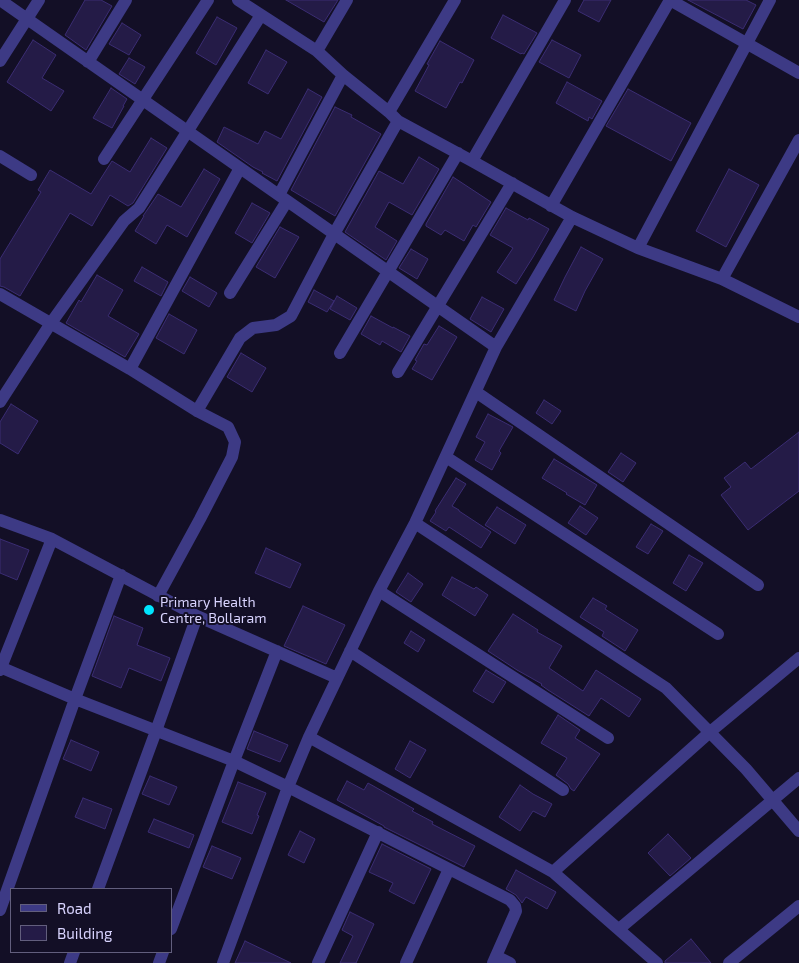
<!DOCTYPE html>
<html>
<head>
<meta charset="utf-8">
<style>
  body { margin:0 }
  #map { position:relative; width:799px; height:963px; overflow:hidden; background:#130f26; font-family:"Exo 2",sans-serif }
  canvas { display:block }
  .legend { position:absolute; left:10px; top:888px; width:162px; height:65px; box-sizing:border-box; background:#130f26; border:1px solid #625e7d; margin:0; padding:6px 9px; list-style:none; font-size:15px; color:#d9d4ff }
  .legend li { display:flex; align-items:center; gap:10px; height:25px }
  .legend b { width:25px; border:1px solid #625e7d }
</style>
</head>
<body>
<div id="map">
<canvas width="799" height="963"></canvas>
<ul class="legend">
<li><b style="height:6px;background:#3d3a85"></b>Road</li>
<li><b style="height:14px;background:#241b47"></b>Building</li>
</ul>
</div>
<script>
const context = document.querySelector('canvas').getContext('2d');
context.lineJoin = 'round';
function paint(path, color) { context.fillStyle = color; context.fill(path, 'evenodd'); }
const toPath = rows => new Path2D(rows.map(r => 'M' + r).join(''));
function strokePath(path, color, width, dash) { context.strokeStyle = color; context.lineWidth = width; context.lineCap = dash ? 'butt' : 'round'; context.setLineDash(dash || []); context.stroke(path); }
function drawText(font, color, halo, rows, align = 'center') {
  context.font = font + ' "Exo 2",sans-serif'; context.lineWidth = 4; context.setLineDash([]); context.textBaseline = 'middle'; context.strokeStyle = halo; context.fillStyle = color; for (const [text, x, y, turn = 0] of rows) {
    context.save(); context.translate(x, y); context.rotate((+turn || 0) * Math.PI / 180); context.textAlign = isNaN(turn) ? turn : align; if (halo) context.strokeText(text, 0, 0); context.fillText(text, 0, 0); context.restore();
  }
}
const building = toPath([
  [85,0,101,0,112,6,86,50,65,35,85,0],
  [286,0,338,0,324,22,286,0],
  [584,0,611,0,599,22,578,11,584,0],
  [688,0,746,0,756,5,743,29,688,0],
  [503,15,537,33,524,54,522,53,521,54,491,38,503,15],
  [217,17,237,28,216,65,196,53,217,17],
  [122,23,141,35,129,55,109,44,122,23],
  [33,40,56,55,42,78,64,91,51,111,7,82,33,40],
  [552,40,581,55,569,78,539,62,552,40],
  [440,41,474,60,462,83,460,82,446,108,415,91,429,65,427,64,440,41],
  [266,50,287,62,268,94,248,83,266,50],
  [129,58,145,67,135,84,119,74,129,58],
  [567,82,602,101,592,119,589,117,588,121,556,103,567,82],
  [111,88,127,99,123,106,124,106,112,128,93,118,111,88],
  [308,89,322,97,277,181,262,173,263,172,253,167,217,142,224,127,258,144,265,131,281,139,308,89],
  [628,89,691,123,671,161,606,126,628,89],
  [335,107,352,115,351,117,381,134,335,216,291,190,335,107],
  [151,138,167,148,133,203,128,206,110,195,92,226,70,213,20,296,4,287,0,286,0,259,41,192,38,190,50,170,91,194,112,161,130,172,151,138],
  [419,157,439,169,412,215,389,202,375,227,397,241,386,260,345,232,379,171,403,184,419,157],
  [204,169,220,179,187,237,167,225,156,244,135,231,144,216,143,216,158,194,181,207,204,169],
  [729,169,759,185,726,247,696,231,729,169],
  [453,177,491,202,476,227,473,225,464,241,445,230,441,235,426,226,426,224,453,177],
  [252,203,270,213,252,243,235,233,252,203],
  [506,208,528,220,529,218,549,229,533,257,516,284,497,272,513,248,490,235,506,208],
  [280,227,299,237,275,278,256,267,280,227],
  [581,247,603,259,585,291,576,311,554,300,565,277,581,247],
  [411,249,428,259,417,279,399,268,411,249],
  [142,267,168,282,161,296,134,281,142,267],
  [97,275,123,290,108,316,139,334,125,357,66,323,79,300,81,302,97,275],
  [190,277,217,293,209,307,182,291,190,277],
  [314,290,334,301,327,312,308,302,314,290],
  [337,296,357,308,350,320,330,309,337,296],
  [482,297,504,309,491,332,470,319,482,297],
  [169,314,197,330,184,354,156,338,169,314],
  [371,316,393,328,393,327,410,336,401,352,382,341,380,345,361,334,371,316],
  [439,326,457,337,432,380,412,369,417,361,415,360,424,344,427,345,439,326],
  [241,353,266,368,252,392,227,377,241,353],
  [544,400,561,411,552,424,536,413,544,400],
  [11,404,38,421,18,454,0,443,0,422,11,404],
  [488,414,513,427,499,451,501,453,492,470,475,460,485,442,476,437,488,414],
  [799,432,799,491,748,530,721,495,731,487,724,478,745,462,751,469,799,432],
  [621,453,636,463,623,482,608,472,621,453],
  [554,459,597,485,585,505,566,494,567,493,542,478,554,459],
  [456,478,466,484,452,506,459,510,459,511,491,532,481,548,449,527,446,531,430,521,436,512,435,511,456,478],
  [580,506,598,518,586,535,568,523,580,506],
  [497,507,526,525,515,544,485,525,497,507],
  [651,524,663,531,648,554,636,547,651,524],
  [0,539,29,550,17,580,0,573,0,539],
  [266,548,301,564,290,588,255,573,266,548],
  [689,555,703,563,686,591,673,583,689,555],
  [408,573,423,584,411,602,396,592,408,573],
  [452,577,474,589,476,587,488,595,475,616,442,595,452,577],
  [593,598,607,606,605,609,638,630,625,651,602,636,604,632,580,617,593,598],
  [303,606,345,625,326,664,284,646,303,606],
  [513,614,538,630,537,632,562,646,549,668,583,691,596,670,641,699,629,717,601,698,589,716,548,690,541,685,542,684,517,670,488,651,513,614],
  [114,616,143,628,137,645,170,658,161,681,129,668,121,688,92,676,114,616],
  [411,631,425,640,418,652,404,643,411,631],
  [486,670,506,682,493,703,473,691,486,670],
  [558,715,580,730,575,738,600,754,574,791,571,789,568,784,556,775,567,758,541,743,558,715],
  [254,731,288,745,280,762,247,749,254,731],
  [71,740,99,752,91,771,63,759,71,740],
  [410,741,426,750,410,778,395,769,410,741],
  [150,776,177,787,169,805,142,794,150,776],
  [347,781,364,790,368,783,414,809,412,811,433,822,432,824,475,846,464,867,384,827,384,826,337,800,347,781],
  [238,782,266,793,257,815,259,816,252,834,222,822,238,782],
  [520,785,533,794,552,804,545,817,533,811,520,831,499,817,520,785],
  [83,798,112,809,105,829,75,817,83,798],
  [154,819,194,835,189,848,148,832,154,819],
  [300,831,315,839,304,863,288,855,300,831],
  [668,834,691,858,670,876,648,853,668,834],
  [382,844,431,869,414,904,389,891,393,883,369,872,382,844],
  [212,846,241,858,232,879,203,867,212,846],
  [516,870,556,892,547,909,526,897,522,903,516,895,506,889,516,870],
  [350,912,374,924,356,963,340,963,353,936,342,930,350,912],
  [691,939,711,963,665,963,665,961,691,939],
  [245,941,291,963,235,963,245,941]
]);
const minor = toPath([
  [0,0,496,347],
  [238,0,317,51,343,75,389,112,398,121,472,161,572,217,638,248,722,279,799,317],
  [670,0,799,73],
  [317,51,347,0],
  [0,61,39,0],
  [88,62,126,0],
  [389,112,455,0],
  [0,156,31,175],
  [104,159,208,0],
  [472,161,565,0],
  [279,195,343,75],
  [551,206,670,0],
  [638,248,770,0],
  [722,279,799,140],
  [230,293,287,201],
  [0,294,130,369,197,411,228,427,235,442,232,457,200,519,158,596],
  [340,353,458,153],
  [130,369,240,168],
  [398,372,512,183],
  [476,392,758,585],
  [0,402,51,323,124,221,139,208,261,15],
  [197,411,240,338,253,328,276,325,291,316,334,234,398,121],
  [446,457,718,634],
  [0,520,52,539,197,616,156,731,98,889],
  [415,523,666,688,746,769,799,831],
  [379,591,608,738],
  [197,616,337,678],
  [350,651,563,790],
  [0,667,75,699,234,761,288,787,510,900,515,906,516,911,493,963],
  [0,670,52,539],
  [309,737,553,872,657,963],
  [553,872,710,732,799,658],
  [0,910,75,699,121,575],
  [171,929,234,761,277,651],
  [619,929,799,778],
  [496,956,510,963],
  [70,963,74,952],
  [159,963,163,952],
  [223,963,288,787,309,737,379,591,415,523,496,347,572,217],
  [318,963,378,832],
  [406,963,449,869],
  [729,963,799,906]
]);
const markers = [
  [149,610,6,"#00e5ff"]
];
const poiNames = [
  ["Primary Health",160,602],
  ["Centre, Bollaram",160,618]
];
paint(building, '#241b47');
strokePath(building, '#3b2d73', 1);
strokePath(minor, '#3d3a85', 12);
for (const [x, y, r, color] of markers) { const dot = new Path2D(); dot.arc(x, y, r, 0, 2 * Math.PI); context.fillStyle = color; context.fill(dot); strokePath(dot, '#130f26', 2); }
drawText('14px', '#d9d4ff', '#130f26', poiNames, 'left');
</script>
</body>
</html>
